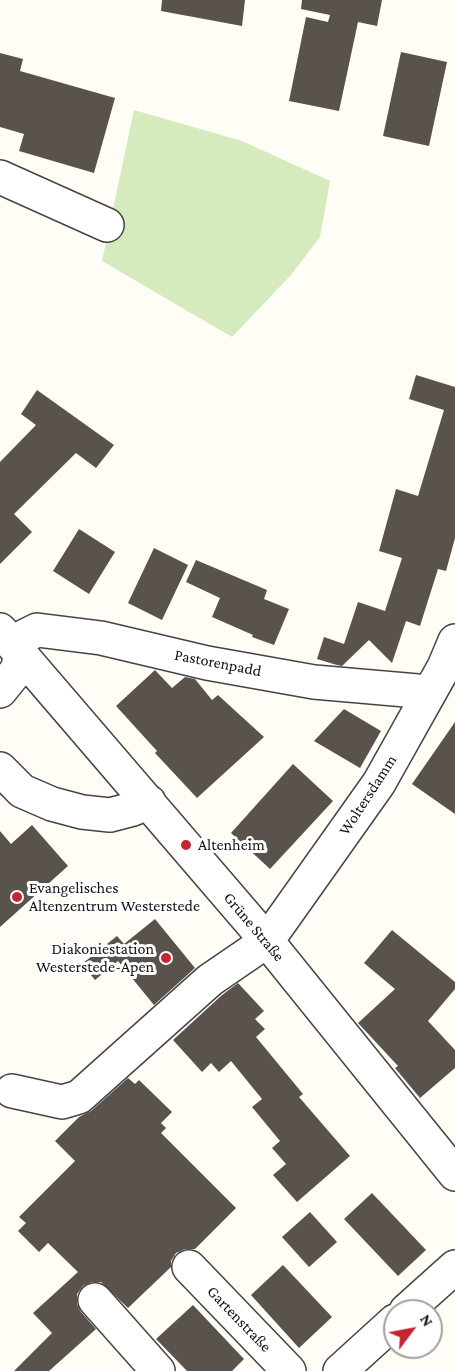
<!DOCTYPE html>
<html>
<head>
<meta charset="utf-8">
<style>
  body { margin:0 }
  #map { position:relative; width:455px; height:1371px; overflow:hidden; background:#fffdf5; font-family:"Crimson Pro",serif }
  canvas { display:block }
  .north { position:absolute; left:383px; top:1299px; width:60px; height:60px; box-sizing:border-box; background:#fff; border:2px solid #a0a0a0; border-radius:50%; rotate:58deg; font-size:16px; font-weight:700; line-height:24px; text-align:center; color:#111 }
  .north::after { content:''; display:block; margin:auto; width:21px; height:27px; background:#c4262e; clip-path:polygon(50% 0,100% 100%,50% 72%,0 100%) }
</style>
</head>
<body>
<div id="map">
<canvas width="455" height="1371"></canvas>
<div class="north">N</div>
</div>
<script>
const context = document.querySelector('canvas').getContext('2d');
context.lineJoin = 'round';
function paint(path, color) { context.fillStyle = color; context.fill(path, 'evenodd'); }
const toPath = rows => new Path2D(rows.map(r => 'M' + r).join(''));
function strokePath(path, color, width, dash) { context.strokeStyle = color; context.lineWidth = width; context.lineCap = dash ? 'butt' : 'round'; context.setLineDash(dash || []); context.stroke(path); }
function drawText(font, color, halo, rows, align = 'center') {
  context.font = font + ' "Crimson Pro",serif'; context.lineWidth = 6; context.setLineDash([]); context.textBaseline = 'middle'; context.strokeStyle = halo; context.fillStyle = color; for (const [text, x, y, turn = 0] of rows) {
    context.save(); context.translate(x, y); context.rotate((+turn || 0) * Math.PI / 180); context.textAlign = isNaN(turn) ? turn : align; if (halo) context.strokeText(text, 0, 0); context.fillText(text, 0, 0); context.restore();
  }
}
const green = toPath([
  [134,110,242,141,330,181,320,237,291,275,232,337,102,261]
]);
const building = toPath([
  [162,0,245,0,242,26,161,11],
  [302,0,382,0,377,26,358,22,339,111,289,101,306,17,328,22,330,15,301,9],
  [401,52,447,62,429,146,383,136],
  [0,53,23,59,20,71,115,98,94,173,19,151,24,134,0,127],
  [416,375,455,387,455,538,446,571,438,569,420,626,406,621,392,663,369,640,342,666,337,665,317,659,324,637,344,644,358,602,385,611,402,558,379,551,396,489,418,496,444,410,409,399],
  [37,390,114,445,96,468,76,453,14,514,32,532,0,564,0,462,36,425,21,414],
  [79,529,115,552,89,594,53,571],
  [154,548,188,565,162,620,128,603],
  [196,560,267,590,264,599,289,609,274,645,252,637,253,635,212,617,220,598,186,582],
  [155,670,172,688,185,677,195,679,212,700,218,695,264,737,197,798,155,753,157,751,116,706],
  [344,709,381,731,360,768,314,741],
  [455,722,455,814,412,784],
  [293,764,333,801,270,869,231,833],
  [32,825,68,866,0,927,0,831,11,844],
  [155,919,195,968,154,1005,118,961,95,980,82,964,117,936,124,944],
  [392,930,455,982,455,989,428,1021,455,1050,455,1068,420,1098,395,1068,398,1066,358,1023,395,989,364,963],
  [238,983,264,1011,255,1019,265,1029,256,1037,303,1094,299,1097,350,1156,297,1202,273,1175,286,1164,272,1148,280,1141,252,1107,262,1099,231,1061,219,1072,211,1063,202,1072,173,1040,222,995],
  [128,1078,135,1084,139,1080,172,1112,161,1123,166,1128,161,1133,236,1208,195,1249,185,1249,176,1253,171,1261,171,1267,128,1308,101,1282,92,1282,83,1286,77,1294,77,1304,81,1312,96,1329,49,1371,14,1371,52,1333,33,1313,78,1272,48,1243,39,1252,18,1231,26,1223,19,1217,75,1161,55,1141,79,1117,91,1111],
  [372,1193,426,1250,398,1276,344,1219],
  [310,1212,337,1242,309,1267,282,1237],
  [283,1265,332,1317,299,1348,251,1295],
  [193,1305,244,1359,232,1371,187,1371,156,1339]
]);
const minor = toPath([
  [0,177,107,225],
  [0,630,267,941,455,1174],
  [11,643,37,630,101,638,207,663,314,682,429,692],
  [0,691,17,670,21,655],
  [0,769,22,791,52,804,82,812,110,815,133,809,149,802],
  [12,1091,62,1102,79,1097,210,980,267,941,379,783,444,667,455,641],
  [189,1267,289,1371],
  [95,1300,158,1371],
  [406,1311,455,1267],
  [340,1371,395,1321]
]);
const markers = [
  [186,845,6,"#c4262e"],
  [17,897,6,"#c4262e"],
  [166,958,6,"#c4262e"]
];
const streetNames = [
  ["Pastorenpadd",218,663,11],
  ["Woltersdamm",368,795,-57],
  ["Grüne Straße",254,927,50],
  ["Gartenstraße",239,1319,46]
];
const poiNames = [
  ["Altenheim",198,845],
  ["Evangelisches",29,888],
  ["Altenzentrum Westerstede",29,906],
  ["Diakoniestation",154,949,"right"],
  ["Westerstede-Apen",154,967,"right"]
];
paint(green, '#d5ebbd');
paint(building, '#5a524d');
strokePath(minor, '#444', 36);
strokePath(minor, '#fff', 33);
for (const [x, y, r, color] of markers) { const dot = new Path2D(); dot.arc(x, y, r, 0, 2 * Math.PI); context.fillStyle = color; context.fill(dot); strokePath(dot, '#fff', 2); }
drawText('16px', '#111', '#fff', streetNames);
drawText('16px', '#111', '#fff', poiNames, 'left');
</script>
</body>
</html>
